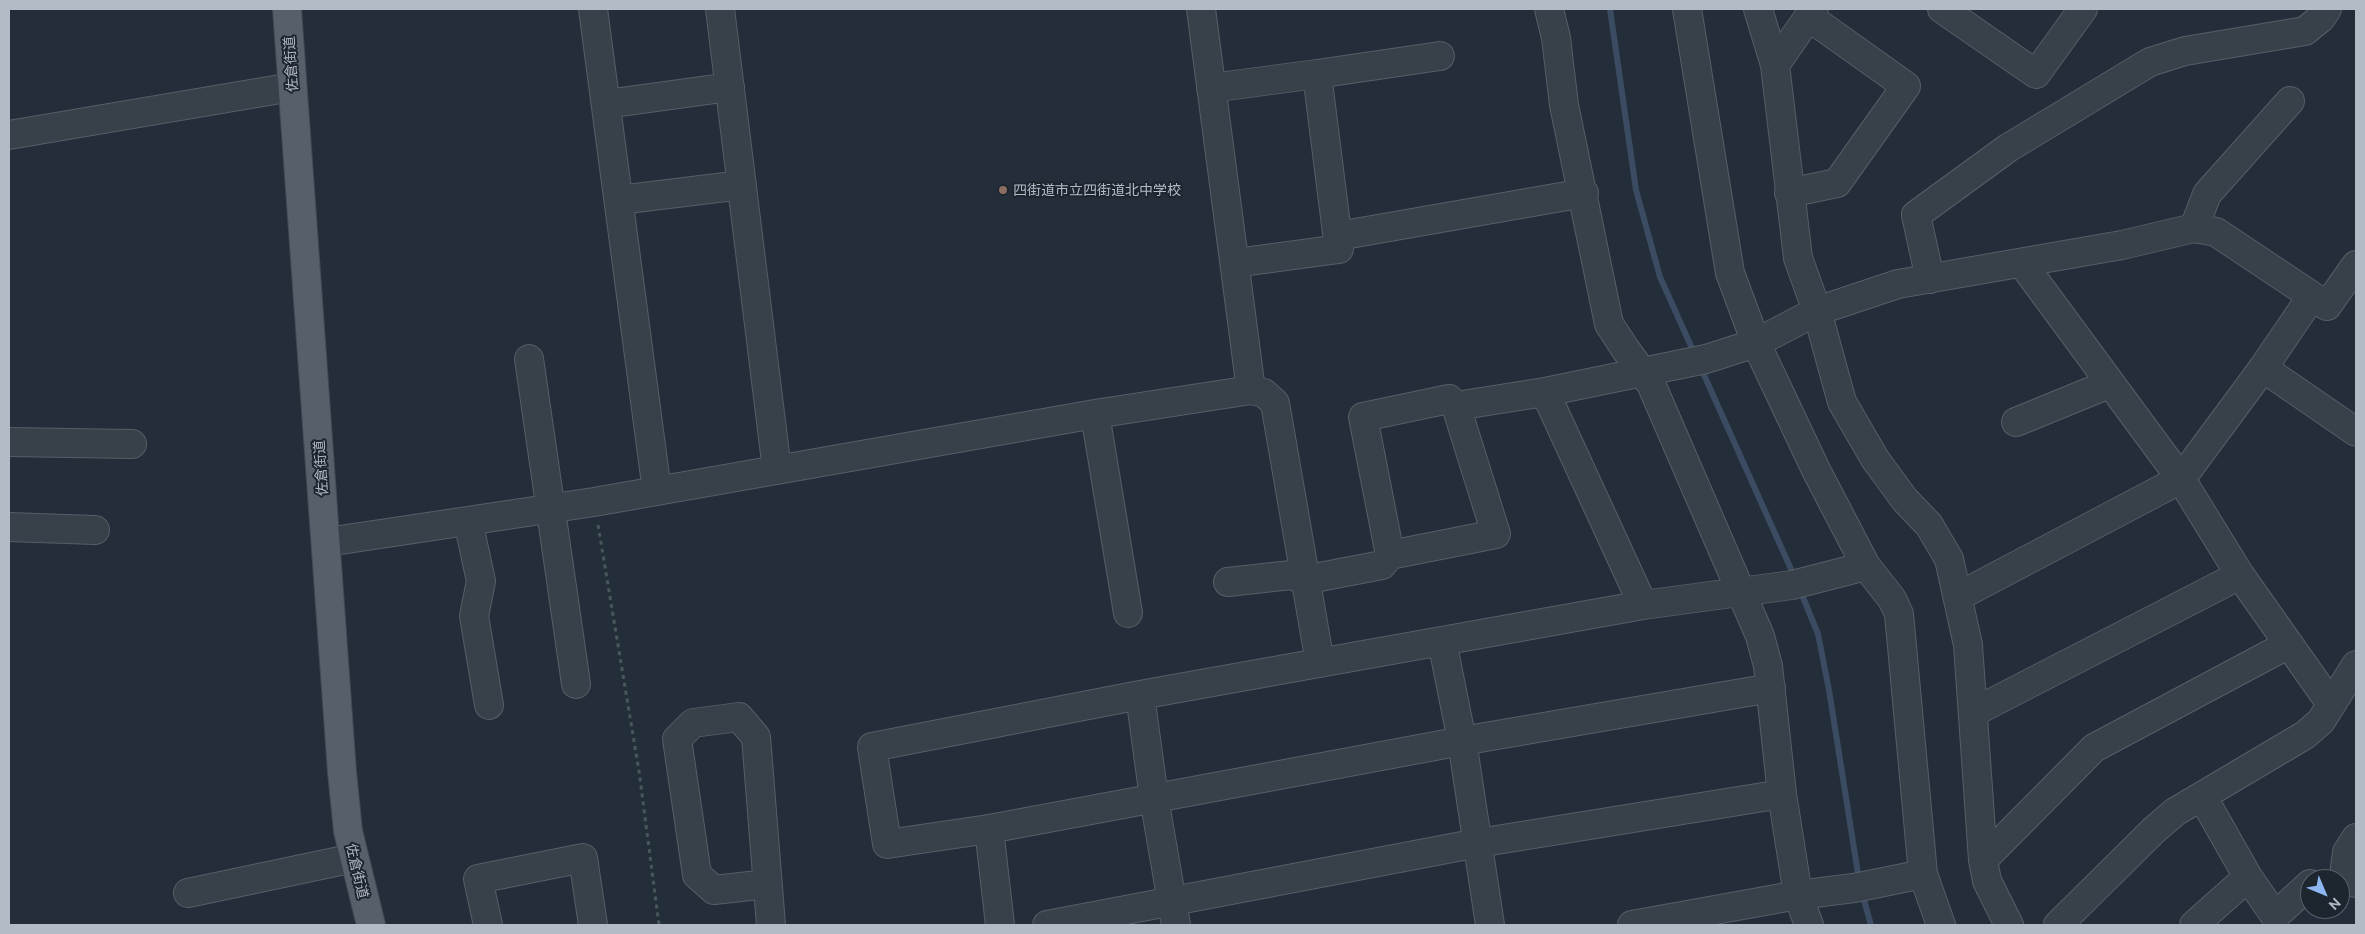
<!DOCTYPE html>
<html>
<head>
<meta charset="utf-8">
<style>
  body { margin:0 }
  #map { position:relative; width:2365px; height:934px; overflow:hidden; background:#242e3a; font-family:Ubuntu,sans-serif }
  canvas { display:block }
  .frame { position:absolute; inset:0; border:10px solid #b3bbc6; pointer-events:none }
  .north { position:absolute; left:2300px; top:869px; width:50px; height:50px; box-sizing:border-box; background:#1d252f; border:1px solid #59616b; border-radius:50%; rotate:135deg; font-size:14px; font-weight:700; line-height:20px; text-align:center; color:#b3bbc6 }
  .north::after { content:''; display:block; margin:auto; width:18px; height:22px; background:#8eb6f0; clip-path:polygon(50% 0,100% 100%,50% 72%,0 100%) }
</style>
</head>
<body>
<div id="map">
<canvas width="2365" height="934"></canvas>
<div class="frame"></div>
<div class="north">N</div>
</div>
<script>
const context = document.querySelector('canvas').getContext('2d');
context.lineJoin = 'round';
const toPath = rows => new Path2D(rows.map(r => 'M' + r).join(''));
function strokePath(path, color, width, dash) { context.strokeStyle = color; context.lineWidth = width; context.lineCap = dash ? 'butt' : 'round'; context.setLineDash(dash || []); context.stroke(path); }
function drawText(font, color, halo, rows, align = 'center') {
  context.font = font + ' Ubuntu,"Noto Sans JP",sans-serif'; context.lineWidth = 4; context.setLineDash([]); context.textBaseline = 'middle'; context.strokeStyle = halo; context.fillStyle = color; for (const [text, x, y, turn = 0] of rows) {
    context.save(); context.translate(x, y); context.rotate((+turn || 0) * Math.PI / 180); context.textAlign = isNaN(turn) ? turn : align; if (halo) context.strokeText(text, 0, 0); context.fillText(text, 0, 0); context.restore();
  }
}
const stream = toPath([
  [1610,9,1636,190,1660,277,1695,355],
  [1700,366,1795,578],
  [1800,590,1818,634,1829,690,1859,880],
  [1862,893,1871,925]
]);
const path = toPath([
  [598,525,639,771,659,925]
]);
const minor = toPath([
  [593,9,657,491],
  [720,9,777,470],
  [1549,9,1556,38,1564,105,1609,324,1626,350,1651,384,1760,636,1768,666,1782,794,1798,895,1809,925],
  [1687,9,1730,273,1756,343,1816,470,1866,566,1892,599,1899,614,1923,874,1941,925],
  [1758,9,1775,65,1798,258,1817,311,1842,402,1875,459,1905,500,1929,525,1949,559,1968,645,1983,860,1987,881,2009,925],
  [1942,9,2036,74,2083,9],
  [1775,65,1814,9],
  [1317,74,1440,56],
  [1211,88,1317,74,1339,249,1235,263],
  [606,104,730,87],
  [9,135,292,87],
  [1789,193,1837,183,1906,86,1809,17],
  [619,200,742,185],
  [2194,228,2207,194,2290,101],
  [1338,236,1584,193],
  [2022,263,2181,479,2240,575,2331,704],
  [1930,279,1916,215,2008,148,2150,62,2185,51,2305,31,2321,18,2327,9],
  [529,359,576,684],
  [2263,368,2356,432],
  [1251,390,1264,393,1275,403,1320,663],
  [1545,392,1643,605],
  [1095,414,1128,613],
  [2016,422,2109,384],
  [9,442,132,444],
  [468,521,481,581,474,616,489,705],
  [9,527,95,530],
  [327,542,594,502,1095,414,1251,390,1201,9],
  [1390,555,1496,534,1456,406],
  [1228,582,1291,575,1304,580,1382,565,1390,555,1363,417,1449,399,1456,406,1545,392,1706,359,1756,343,1817,311,1898,284,2122,245,2194,228,2216,232,2327,306,2356,265],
  [1959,596,2181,479,2263,368,2312,296],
  [1442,641,1462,741,1490,925],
  [1771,688,1462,741,989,829,887,844,872,747,1140,695,1643,605,1792,585,1866,566],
  [1140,695,1154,798,1176,925],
  [1974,712,2240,575],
  [989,829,1000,925],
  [2356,838,2347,852,2344,875,2356,883],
  [1983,860,2094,748,2289,644],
  [2248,877,2275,916,2310,884],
  [767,884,714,890,697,875,677,739,693,723,739,717,756,737,771,925],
  [188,893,354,858],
  [488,925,478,879,583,858,593,925],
  [1047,925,1478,843,1782,794],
  [1632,925,1798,895,1854,888,1923,874],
  [2058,925,2154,830,2175,812,2305,735,2321,721,2356,665],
  [2194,925,2248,877,2202,796]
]);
const major = toPath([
  [287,9,342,772,348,831,371,925]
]);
const markers = [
  [1003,190,5,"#8d6e63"]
];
const streetNames = [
  ["佐倉街道",291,64,-94],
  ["佐倉街道",321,468,-94],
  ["佐倉街道",357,871,77]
];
const poiNames = [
  ["四街道市立四街道北中学校",1013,190]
];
strokePath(stream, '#3b4c62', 6);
strokePath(minor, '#565e68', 30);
strokePath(major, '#414953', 30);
strokePath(path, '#46585a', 3, [4, 4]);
strokePath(minor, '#38404a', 28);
strokePath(major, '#565f6a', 28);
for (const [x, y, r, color] of markers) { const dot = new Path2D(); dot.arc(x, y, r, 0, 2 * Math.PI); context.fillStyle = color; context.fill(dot); strokePath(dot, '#1d252f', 2); }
drawText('14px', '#b3bbc6', '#1d252f', streetNames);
drawText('14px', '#b3bbc6', '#1d252f', poiNames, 'left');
</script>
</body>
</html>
